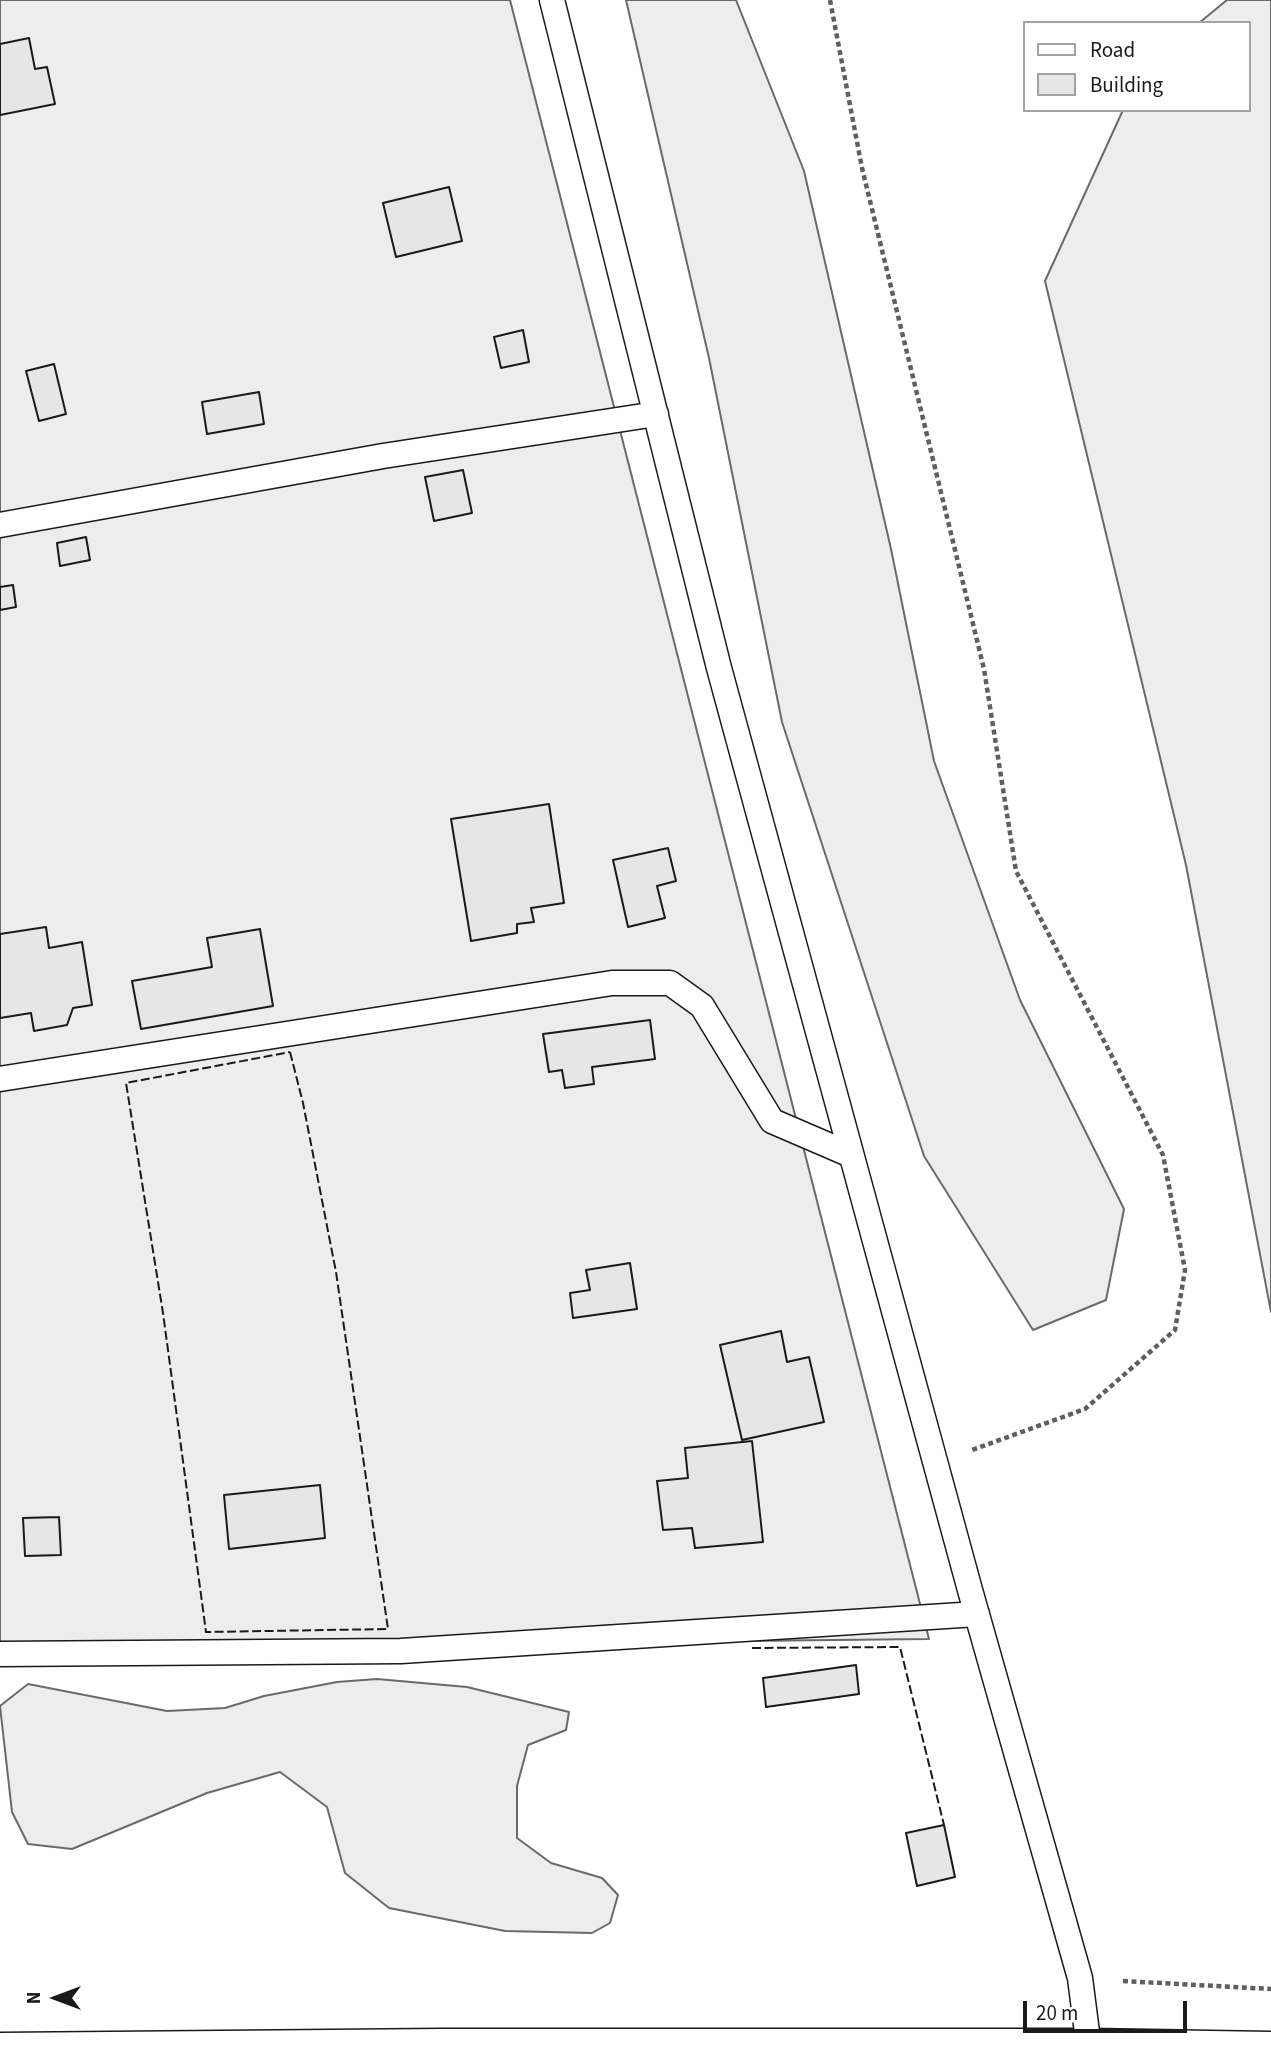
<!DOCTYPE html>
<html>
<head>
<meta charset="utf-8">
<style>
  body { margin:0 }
  #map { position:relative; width:1271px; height:2054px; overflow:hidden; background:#fff; font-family:"Source Sans 3",sans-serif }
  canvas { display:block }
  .legend { position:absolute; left:1023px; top:21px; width:228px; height:91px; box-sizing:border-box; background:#fff; border:2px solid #a3a3a3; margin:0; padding:9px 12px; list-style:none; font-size:21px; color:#1a1a1a }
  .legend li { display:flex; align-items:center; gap:14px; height:35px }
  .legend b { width:35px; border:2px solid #a3a3a3 }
  .north { position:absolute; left:21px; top:1963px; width:70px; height:70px; -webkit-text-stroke:5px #fff; paint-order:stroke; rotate:270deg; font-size:19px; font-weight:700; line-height:28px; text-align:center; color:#1a1a1a }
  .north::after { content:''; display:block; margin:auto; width:24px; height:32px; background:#1a1a1a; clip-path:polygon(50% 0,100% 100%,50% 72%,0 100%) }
  .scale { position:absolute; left:1023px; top:2001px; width:164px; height:32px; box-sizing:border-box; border:4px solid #1a1a1a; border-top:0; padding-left:9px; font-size:21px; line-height:24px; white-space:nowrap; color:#1a1a1a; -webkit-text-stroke:5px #fff; paint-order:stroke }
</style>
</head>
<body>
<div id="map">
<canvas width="1271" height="2054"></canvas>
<ul class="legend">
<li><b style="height:9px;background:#fff"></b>Road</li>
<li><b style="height:19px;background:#e6e6e6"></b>Building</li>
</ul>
<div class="north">N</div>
<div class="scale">20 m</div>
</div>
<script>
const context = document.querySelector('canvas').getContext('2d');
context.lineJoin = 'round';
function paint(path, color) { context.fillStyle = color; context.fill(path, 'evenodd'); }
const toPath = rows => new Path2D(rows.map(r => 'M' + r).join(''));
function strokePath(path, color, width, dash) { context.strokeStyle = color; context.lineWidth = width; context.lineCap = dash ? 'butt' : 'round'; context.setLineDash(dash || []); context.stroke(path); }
const built = toPath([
  [0,0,510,0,929,1639,0,1649,0,0],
  [626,0,736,0,804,171,891,549,934,761,1020,1000,1124,1209,1106,1300,1033,1330,924,1156,782,722,709,358,626,0],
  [1227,0,1271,0,1271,1312,1186,865,1045,281,1123,110,1248,110,1248,23,1199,23,1227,0],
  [377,1679,467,1687,569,1712,566,1730,528,1745,517,1786,517,1838,551,1863,602,1878,618,1895,610,1923,592,1933,505,1931,389,1908,345,1873,327,1807,280,1772,207,1793,72,1849,28,1844,12,1812,0,1706,28,1684,167,1711,225,1708,264,1696,337,1682,377,1679]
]);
const building = toPath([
  [29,38,35,69,47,67,55,104,0,115,0,44,29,38],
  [449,187,462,241,396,257,383,203,449,187],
  [523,330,529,362,501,368,494,337,523,330],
  [54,364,66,414,39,421,26,371,54,364],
  [259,392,264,424,207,434,202,402,259,392],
  [463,470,472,513,434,521,425,477,463,470],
  [86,537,90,560,60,566,57,543,86,537],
  [13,585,16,607,0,610,0,587,13,585],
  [549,804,564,903,531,908,534,922,517,924,517,933,471,941,451,819,549,804],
  [668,848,676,881,657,886,665,918,628,927,613,860,668,848],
  [46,927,49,948,82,942,92,1005,73,1008,67,1025,34,1031,31,1013,0,1018,0,934,46,927],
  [260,929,273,1006,141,1029,132,981,212,967,207,938,260,929],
  [650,1020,655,1059,592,1067,594,1084,565,1088,562,1070,549,1072,543,1034,650,1020],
  [630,1263,637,1309,573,1318,570,1293,590,1290,586,1270,630,1263],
  [781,1331,787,1362,809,1357,824,1422,742,1440,720,1345,781,1331],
  [752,1441,763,1542,695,1548,692,1528,663,1530,657,1481,688,1478,685,1448,752,1441],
  [320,1485,325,1538,229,1549,224,1495,320,1485],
  [59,1517,61,1555,25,1556,23,1518,59,1517],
  [856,1665,859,1694,766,1707,763,1678,856,1665],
  [944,1825,955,1877,917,1886,906,1833,944,1825]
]);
const path = toPath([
  [830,0,862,168,984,669,1016,871,1163,1155,1185,1270,1175,1330,1085,1409,972,1450],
  [1123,1981,1271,1989]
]);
const service = toPath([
  [552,0,719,668,970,1590,1080,1978,1089,2048],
  [0,525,383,456,656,414],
  [0,1079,612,983,670,983,702,1006,772,1121,851,1155],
  [0,1654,401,1651,977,1614]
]);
const secondary = toPath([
  [0,2052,441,2048,1089,2048,1271,2051]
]);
const fence = toPath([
  [290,1052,303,1103,336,1272,388,1629,206,1632,163,1313,126,1083,290,1052],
  [752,1648,900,1647,944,1825]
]);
paint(built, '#ededed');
strokePath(built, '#6a6a6a', 2);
paint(building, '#e6e6e6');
strokePath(building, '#1a1a1a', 2);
strokePath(service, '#1a1a1a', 27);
strokePath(secondary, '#1a1a1a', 41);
strokePath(path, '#5f5f5f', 4.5, [5, 3.5]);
strokePath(service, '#fff', 24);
strokePath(secondary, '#fff', 38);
strokePath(fence, '#1a1a1a', 2, [9, 3.5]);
</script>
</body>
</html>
